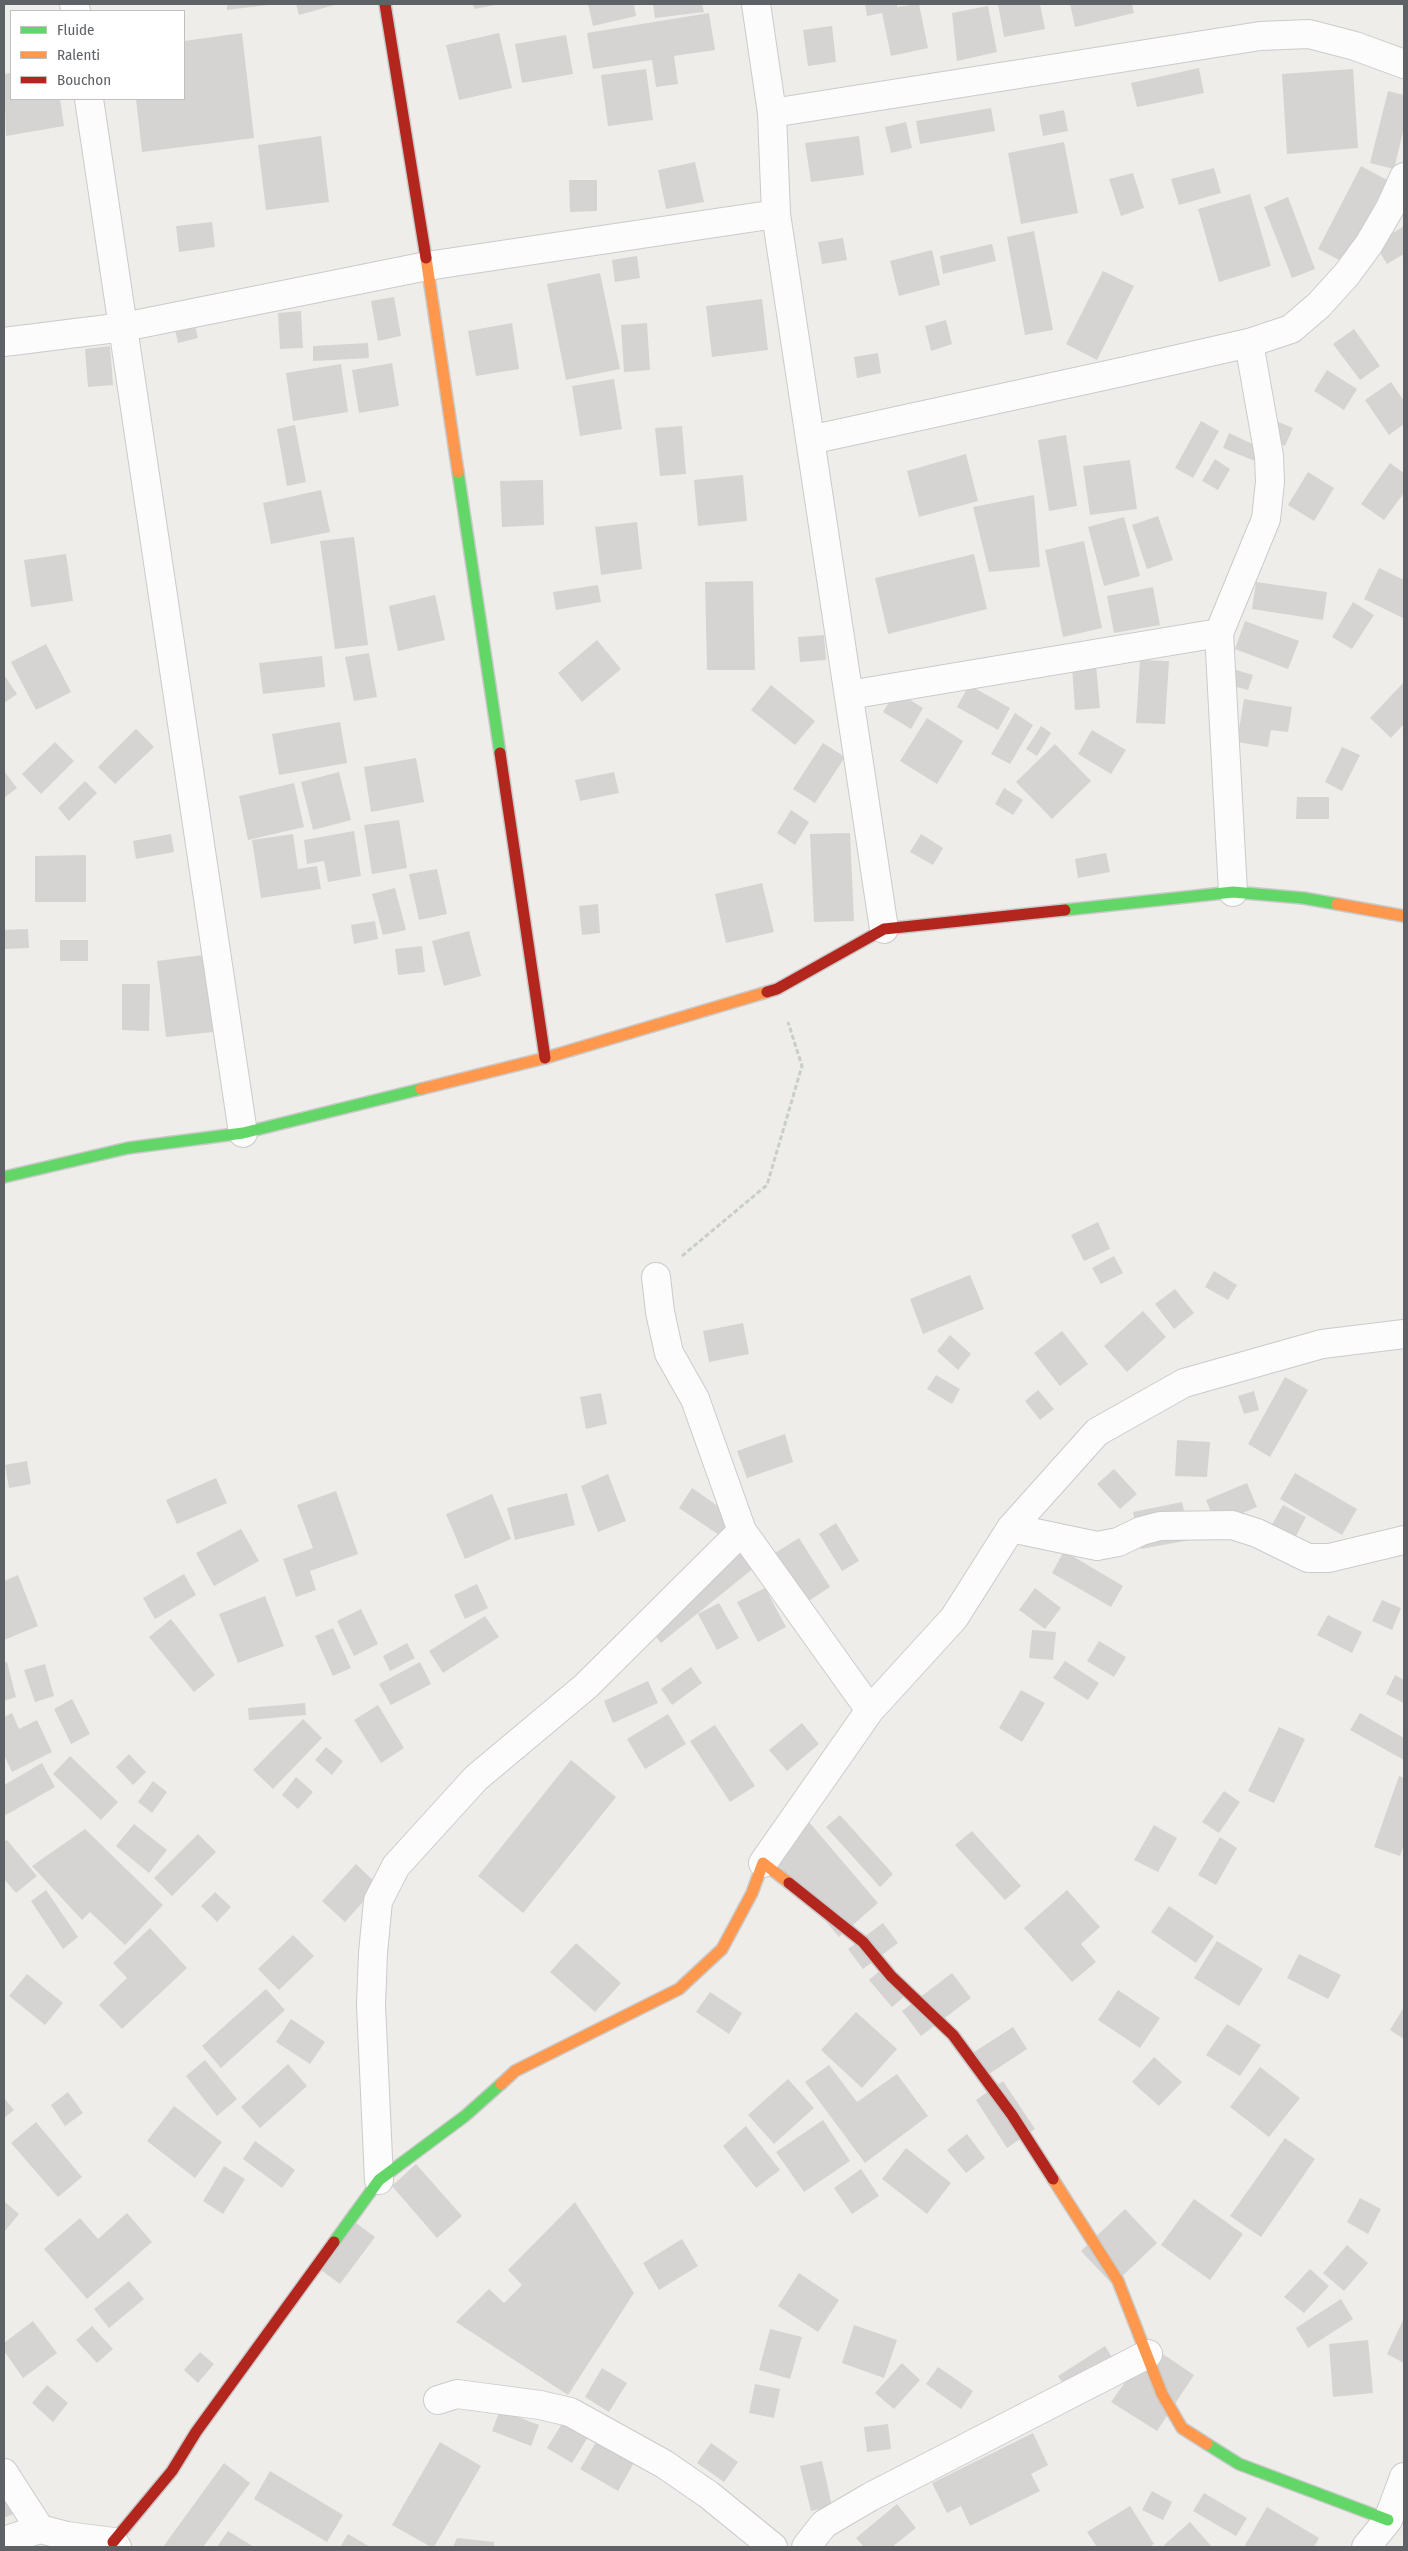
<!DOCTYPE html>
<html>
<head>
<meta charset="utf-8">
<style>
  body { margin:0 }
  #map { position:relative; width:1408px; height:2551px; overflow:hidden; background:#eeede9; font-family:"Fira Sans Condensed",sans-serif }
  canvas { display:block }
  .frame { position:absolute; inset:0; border:5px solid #5e6266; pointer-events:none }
  .legend { position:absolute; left:10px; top:10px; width:175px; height:90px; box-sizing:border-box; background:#fff; border:1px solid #bfc0c2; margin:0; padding:6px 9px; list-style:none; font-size:15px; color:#5e6266 }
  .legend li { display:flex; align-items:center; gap:10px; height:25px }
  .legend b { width:25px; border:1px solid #bfc0c2 }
</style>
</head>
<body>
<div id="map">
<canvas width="1408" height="2551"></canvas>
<div class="frame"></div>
<ul class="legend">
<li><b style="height:6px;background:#63d668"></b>Fluide</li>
<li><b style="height:6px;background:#ff974d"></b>Ralenti</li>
<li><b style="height:6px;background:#b3261e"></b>Bouchon</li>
</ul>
</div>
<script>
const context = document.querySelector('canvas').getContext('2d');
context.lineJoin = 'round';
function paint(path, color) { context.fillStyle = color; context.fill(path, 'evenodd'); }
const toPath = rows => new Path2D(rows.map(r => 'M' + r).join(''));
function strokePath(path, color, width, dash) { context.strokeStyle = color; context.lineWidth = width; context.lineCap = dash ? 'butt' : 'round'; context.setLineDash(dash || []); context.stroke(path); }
const building = toPath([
  [227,4,268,4,268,5,227,10],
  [296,4,338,4,299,15],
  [473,4,495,4,495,5,474,9],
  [588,4,634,4,636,16,593,26],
  [653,4,702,4,704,12,655,18],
  [865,4,897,4,897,7,919,4,928,48,891,56,882,13,867,16],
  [998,4,1040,4,1045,29,1004,37],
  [1070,4,1132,4,1134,13,1075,27],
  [988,6,997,52,957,61,952,13],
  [709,13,715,50,674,56,678,84,656,87,652,60,593,69,587,33],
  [832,26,836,62,808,66,803,30],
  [242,33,254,138,142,152,136,99,184,99,184,41],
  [499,33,512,88,459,100,446,45],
  [566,35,573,74,522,83,515,44],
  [1199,68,1204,93,1137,107,1131,83],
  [646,69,653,120,608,126,601,75],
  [1353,69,1358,148,1287,154,1282,74],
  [11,73,11,99,60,99,64,126,6,136,4,74],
  [1388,91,1404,95,1404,128,1394,169,1370,163],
  [991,108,995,131,920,144,916,121],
  [1064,110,1068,131,1043,136,1039,115],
  [906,122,912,148,891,153,885,127],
  [321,136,329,202,266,210,258,145],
  [859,136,864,175,811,182,805,143],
  [1064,142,1078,213,1021,224,1008,153],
  [695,162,704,202,666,209,658,170],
  [1361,166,1387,180,1345,263,1318,249],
  [1214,168,1221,193,1179,205,1171,179],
  [1133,173,1144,208,1121,216,1109,179],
  [569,180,597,180,597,211,570,212],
  [1250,194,1271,266,1219,282,1198,209],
  [1288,197,1315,269,1292,278,1264,207],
  [212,222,215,247,179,252,176,226],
  [1404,226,1404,254,1387,264,1375,244],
  [1034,231,1053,330,1025,335,1007,237],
  [843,238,847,260,822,264,818,242],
  [992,244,996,261,943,274,940,256],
  [932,250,940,285,899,296,890,261],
  [637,256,640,278,615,282,612,260],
  [1103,271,1134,286,1097,360,1066,344],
  [600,273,620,369,566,380,547,284],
  [394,297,401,336,378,341,371,301],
  [762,299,768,350,712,357,706,306],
  [301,311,303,348,280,349,278,313],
  [193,317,198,338,178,343,173,321],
  [946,320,952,344,931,351,925,326],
  [512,323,519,369,476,376,468,331],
  [647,323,650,370,624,372,621,325],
  [1354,329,1380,366,1360,380,1333,344],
  [368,343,369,358,313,361,313,346],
  [110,346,113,385,88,387,85,349],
  [878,353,881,373,857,378,854,357],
  [392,363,399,406,359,413,352,370],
  [341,364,348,412,293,421,286,373],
  [1327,370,1357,389,1344,410,1314,391],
  [614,379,622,429,580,436,572,386],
  [1391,382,1404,401,1404,424,1389,435,1365,400],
  [1274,420,1293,428,1285,446,1267,438],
  [1201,421,1219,431,1193,478,1175,468],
  [295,425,306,482,287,486,277,429],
  [682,426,686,474,660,476,655,428],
  [1229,433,1261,448,1255,461,1223,448],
  [1066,435,1077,506,1049,511,1038,440],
  [966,454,978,501,919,517,907,471],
  [1215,459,1230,469,1218,490,1202,481],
  [1130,460,1137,509,1090,515,1083,466],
  [1390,463,1404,473,1404,493,1384,520,1361,504],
  [1308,472,1334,488,1314,521,1288,505],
  [743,475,747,521,698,526,694,480],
  [543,480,544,525,502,527,500,481],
  [321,490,330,532,271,544,263,503],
  [1034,495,1040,567,989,572,973,507],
  [1158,516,1173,560,1147,569,1132,525],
  [1124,517,1140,576,1104,586,1088,527],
  [637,522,642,569,601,575,595,527],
  [354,537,368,645,335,649,320,541],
  [1084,541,1102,628,1063,637,1045,550],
  [66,554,73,601,31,607,24,560],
  [974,554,987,609,888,634,875,578],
  [1379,568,1404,580,1403,618,1364,599],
  [753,581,755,670,707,670,705,582],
  [1256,582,1327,592,1323,620,1252,609],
  [598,585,601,602,556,610,553,592],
  [1153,587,1160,625,1114,633,1107,596],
  [435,595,445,640,398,651,389,606],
  [1353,602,1374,615,1352,649,1332,637],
  [1245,621,1299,641,1288,669,1235,649],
  [824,635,826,660,800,662,798,637],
  [597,640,621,669,582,702,558,673],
  [46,644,71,692,36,710,11,662],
  [369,653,377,697,354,701,345,657],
  [322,656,325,687,263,694,259,663],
  [1140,660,1169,661,1165,724,1136,723],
  [1096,665,1100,708,1075,710,1072,666],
  [1230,668,1253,675,1248,690,1226,684],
  [4,675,17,694,4,703],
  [1404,682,1404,724,1391,738,1370,718],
  [771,685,815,721,795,745,751,710],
  [969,685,1010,708,998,730,957,707],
  [896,691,923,708,911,729,883,712],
  [1244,699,1292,707,1288,732,1271,730,1268,747,1237,742],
  [1015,713,1033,725,1010,764,991,754],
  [927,718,963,741,937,784,900,761],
  [340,722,347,763,279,775,272,734],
  [1041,726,1051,733,1037,756,1026,749],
  [136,729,154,747,115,784,98,767],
  [1092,730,1126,750,1111,774,1078,754],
  [55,742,74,761,41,794,22,774],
  [823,743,845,757,815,803,793,789],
  [1055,744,1091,781,1052,819,1016,782],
  [1342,747,1360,755,1342,791,1325,782],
  [416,758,424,802,371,812,364,767],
  [4,771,17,788,4,798],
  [339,772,351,820,313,830,301,782],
  [614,772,619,793,580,801,575,780],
  [85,781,97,793,69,821,58,808],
  [294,783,304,827,248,840,239,796],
  [1004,788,1023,800,1013,815,995,804],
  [1297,797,1329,797,1329,819,1296,819],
  [791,810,809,822,795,845,777,833],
  [399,820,407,868,372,874,364,825],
  [354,831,361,876,328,882,324,861,307,864,304,840],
  [850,833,854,921,814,922,810,834],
  [171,834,174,852,136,859,133,841],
  [293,834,298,869,317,866,321,889,261,898,252,840],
  [921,834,943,848,933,865,910,852],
  [1106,853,1110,872,1078,878,1075,859],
  [86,855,86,902,35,902,35,856],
  [437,869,447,914,419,920,409,874],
  [762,883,774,932,726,943,715,894],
  [395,888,406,930,383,935,372,894],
  [598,904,600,933,582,935,579,906],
  [375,921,378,939,354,944,351,925],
  [28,929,29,948,4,949,4,930],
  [469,931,481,976,444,986,432,941],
  [60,940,88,940,88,961,60,961],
  [422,946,425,972,398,975,395,949],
  [203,955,213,1032,166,1037,157,961],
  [122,984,150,984,149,1031,122,1030],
  [1098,1222,1110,1249,1084,1261,1071,1235],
  [1114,1256,1123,1273,1101,1284,1092,1268],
  [1214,1271,1237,1285,1228,1300,1205,1287],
  [970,1275,984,1309,923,1334,910,1299],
  [1175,1289,1194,1313,1174,1329,1155,1304],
  [1143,1311,1166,1337,1127,1372,1104,1346],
  [743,1323,749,1354,709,1362,703,1331],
  [1062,1331,1088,1364,1060,1386,1034,1353],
  [950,1335,971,1354,958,1370,937,1351],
  [936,1375,960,1389,952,1404,927,1389],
  [1285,1377,1308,1390,1270,1457,1248,1444],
  [1038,1390,1054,1409,1040,1420,1025,1401],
  [1254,1391,1259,1410,1244,1414,1238,1396],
  [601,1393,607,1424,586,1429,580,1397],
  [785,1434,793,1462,747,1478,737,1451],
  [1177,1440,1210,1442,1207,1477,1175,1476],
  [27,1461,31,1484,9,1488,5,1465],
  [1114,1469,1137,1494,1120,1509,1097,1484],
  [1295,1473,1357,1509,1342,1535,1280,1499],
  [608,1474,626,1521,598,1532,581,1486],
  [216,1478,227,1503,177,1524,166,1500],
  [1247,1483,1257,1507,1216,1524,1206,1500],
  [692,1488,735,1518,722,1537,679,1508],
  [336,1491,358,1554,310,1571,316,1590,296,1597,283,1559,313,1548,297,1505],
  [567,1493,575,1525,515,1540,507,1508],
  [492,1494,511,1539,465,1559,446,1514],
  [1182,1502,1190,1540,1141,1549,1133,1512],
  [1283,1505,1306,1517,1294,1540,1270,1528],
  [836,1523,859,1561,842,1571,819,1534],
  [241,1529,259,1561,214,1586,196,1553],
  [799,1538,830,1587,807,1602,775,1553],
  [740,1548,755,1567,661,1643,646,1624],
  [1064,1551,1123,1586,1111,1607,1052,1573],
  [184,1574,196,1595,155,1619,143,1598],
  [18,1575,38,1626,4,1640,4,1581],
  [477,1584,488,1608,465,1619,454,1595],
  [765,1588,786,1627,758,1642,737,1602],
  [1035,1588,1061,1608,1045,1629,1019,1610],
  [265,1596,284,1646,238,1663,219,1614],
  [1382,1600,1401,1608,1392,1630,1372,1621],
  [719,1603,739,1638,717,1650,698,1614],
  [361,1609,378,1644,354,1656,337,1621],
  [1328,1615,1362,1632,1352,1653,1317,1635],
  [485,1616,499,1637,443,1673,429,1651],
  [171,1619,215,1675,194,1692,149,1637],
  [333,1628,351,1668,333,1676,315,1636],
  [1032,1630,1056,1632,1053,1660,1029,1658],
  [1099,1641,1126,1657,1114,1677,1087,1661],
  [407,1643,415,1658,390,1671,383,1656],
  [1065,1661,1099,1683,1088,1700,1053,1678],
  [7,1662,16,1697,4,1701,4,1663],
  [420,1662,431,1684,391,1705,379,1684],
  [45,1664,54,1696,35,1702,24,1670],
  [691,1667,702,1683,672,1705,661,1689],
  [1395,1675,1404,1680,1404,1703,1386,1694],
  [648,1681,658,1703,613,1723,604,1701],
  [1021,1690,1045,1703,1022,1742,999,1728],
  [72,1699,90,1734,71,1744,54,1709],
  [305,1703,306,1715,249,1720,248,1708],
  [378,1705,404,1748,381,1763,354,1720],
  [12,1713,19,1729,37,1720,52,1752,12,1772,4,1755,4,1717],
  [1360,1713,1404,1738,1404,1760,1350,1730],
  [668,1714,686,1744,645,1769,627,1739],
  [303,1719,322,1738,273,1789,253,1770],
  [802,1723,819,1744,787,1771,769,1750],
  [715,1725,755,1786,730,1802,690,1741],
  [1279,1727,1305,1739,1274,1803,1248,1791],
  [326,1747,343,1761,332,1775,315,1760],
  [129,1754,146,1772,133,1785,116,1767],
  [70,1756,118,1802,101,1820,53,1774],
  [571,1760,616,1797,523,1913,478,1876],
  [42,1763,55,1787,6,1815,4,1811,4,1785],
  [1399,1776,1404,1778,1404,1844,1400,1856,1374,1847],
  [296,1777,313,1792,298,1809,282,1795],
  [153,1781,167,1792,152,1813,138,1802],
  [1224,1791,1240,1802,1219,1833,1202,1822],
  [840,1815,893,1874,880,1887,826,1827],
  [809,1822,878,1903,839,1937,770,1855],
  [134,1824,167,1850,149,1873,116,1846],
  [1154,1825,1177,1838,1158,1872,1134,1860],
  [85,1829,163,1905,125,1945,90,1912,82,1920,32,1866],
  [972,1831,1021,1886,1005,1900,955,1845],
  [198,1834,216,1852,172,1896,154,1878],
  [1220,1837,1237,1848,1216,1885,1198,1875],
  [7,1840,37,1876,16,1893,4,1879,4,1842],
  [356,1864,378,1885,345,1922,322,1901],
  [46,1890,78,1937,63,1949,31,1901],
  [1067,1890,1100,1927,1081,1944,1096,1962,1072,1982,1024,1928],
  [215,1892,231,1907,217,1922,201,1906],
  [1169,1906,1214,1936,1196,1963,1151,1932],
  [883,1923,898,1943,863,1969,848,1949],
  [150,1928,187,1968,122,2029,99,2005,127,1978,113,1963],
  [293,1935,314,1956,279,1990,258,1969],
  [1217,1941,1263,1969,1239,2006,1194,1978],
  [576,1943,621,1983,595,2012,550,1972],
  [1299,1954,1341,1975,1328,1999,1287,1978],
  [888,1964,911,1991,892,2007,869,1980],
  [952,1973,971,1998,921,2036,902,2011],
  [27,1974,63,2003,45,2025,9,1996],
  [266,1989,285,2010,221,2068,202,2046],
  [1118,1990,1160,2018,1140,2048,1098,2020],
  [710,1992,742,2013,729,2034,696,2012],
  [1404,2007,1404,2039,1390,2030],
  [856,2012,897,2049,862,2088,821,2050],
  [291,2019,325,2042,310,2064,276,2042],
  [1227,2024,1261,2045,1240,2076,1206,2055],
  [1013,2027,1027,2049,983,2078,968,2056],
  [1154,2057,1182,2082,1159,2106,1132,2082],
  [205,2060,237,2099,217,2116,186,2076],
  [288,2064,307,2086,260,2128,241,2107],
  [829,2065,857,2102,897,2074,928,2116,865,2163,805,2082],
  [1260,2067,1300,2098,1269,2137,1230,2107],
  [788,2079,814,2108,774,2144,748,2115],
  [1003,2081,1035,2129,1007,2148,976,2100],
  [68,2092,83,2113,65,2126,51,2105],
  [4,2098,14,2110,4,2118],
  [174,2106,222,2142,195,2178,147,2141],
  [823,2120,850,2161,804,2192,776,2152],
  [36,2122,82,2177,58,2197,11,2143],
  [746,2126,780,2170,756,2188,723,2146],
  [967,2134,985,2158,966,2173,947,2150],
  [1285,2138,1315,2159,1261,2237,1230,2216],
  [255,2141,295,2170,282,2188,243,2159],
  [906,2148,951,2183,927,2214,882,2179],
  [416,2164,462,2216,437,2238,392,2186],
  [224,2166,245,2179,223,2214,203,2201],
  [861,2169,879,2196,852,2214,834,2188],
  [1360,2198,1381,2209,1368,2234,1347,2222],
  [1194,2199,1243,2234,1210,2280,1161,2245],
  [4,2201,19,2214,4,2232],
  [575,2202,634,2293,568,2395,456,2322,489,2289,504,2303,522,2285,508,2270],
  [1125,2209,1157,2243,1113,2285,1081,2251],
  [127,2213,152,2242,87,2299,44,2249,80,2218,98,2239],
  [352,2220,375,2237,340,2284,317,2267],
  [682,2239,698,2266,659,2290,643,2263],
  [1347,2245,1368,2263,1344,2291,1323,2273],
  [1310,2269,1329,2286,1304,2313,1284,2297],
  [799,2273,839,2300,818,2332,778,2306],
  [129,2281,144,2299,109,2328,94,2309],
  [1341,2299,1353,2319,1308,2348,1296,2328],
  [1404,2318,1404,2363,1387,2354],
  [33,2321,57,2353,23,2378,4,2351,4,2343],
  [854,2325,897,2340,884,2378,842,2363],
  [92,2326,113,2349,97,2363,76,2340],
  [770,2329,802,2337,790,2379,759,2370],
  [1139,2338,1194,2375,1157,2431,1111,2402,1131,2374],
  [1368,2340,1373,2393,1333,2397,1329,2344],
  [1105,2346,1124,2376,1077,2406,1058,2376],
  [200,2352,214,2364,198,2383,184,2370],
  [902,2363,920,2380,894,2409,875,2393],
  [938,2367,973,2391,961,2409,926,2384],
  [602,2368,627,2383,609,2412,585,2397],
  [755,2384,780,2389,774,2418,749,2413],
  [47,2385,68,2403,53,2422,32,2403],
  [500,2410,539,2425,531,2446,492,2431],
  [563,2422,588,2437,572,2463,547,2448],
  [888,2424,891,2449,867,2452,864,2427],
  [1033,2433,1048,2465,1031,2474,1040,2491,970,2526,961,2506,947,2513,932,2483],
  [598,2439,635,2461,618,2491,580,2469],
  [440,2442,481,2466,434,2547,431,2547,392,2525],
  [711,2443,738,2462,724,2482,697,2463],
  [822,2461,832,2506,811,2511,800,2466],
  [224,2463,250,2483,203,2547,163,2547],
  [270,2471,343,2515,327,2542,254,2499],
  [4,2488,15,2513,4,2518],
  [1152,2491,1172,2502,1163,2520,1142,2510],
  [1204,2493,1247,2518,1236,2536,1193,2511],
  [897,2504,916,2528,892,2547,864,2547,856,2538],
  [1130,2506,1154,2544,1149,2547,1097,2547,1087,2532],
  [1267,2507,1319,2538,1314,2547,1244,2547],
  [1190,2522,1212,2547,1166,2547,1164,2545],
  [228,2531,254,2547,217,2547],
  [348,2534,370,2547,340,2547],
  [457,2538,494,2542,494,2547,453,2547]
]);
const path = toPath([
  [682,1256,767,1185,802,1066,788,1022]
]);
const street = toPath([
  [74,4,76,11],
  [89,99,243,1133],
  [772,113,1260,36,1309,34,1355,46,1404,64],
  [776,214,884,929],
  [4,342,124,327,427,266,776,214,772,113,756,4],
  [810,440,1126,371,1249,343,1291,329,1319,305,1347,274,1369,244,1390,208,1404,177],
  [1219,633,1266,519,1270,482,1269,456,1249,343],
  [849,695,1219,633,1233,892],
  [656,1277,660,1312,669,1353,695,1399,742,1531,870,1710],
  [1011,1528,1097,1546,1118,1542,1141,1531,1160,1526,1232,1525,1257,1533,1308,1558,1329,1558,1404,1540],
  [763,1863,870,1710,954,1618,1011,1528,1097,1432,1184,1383,1322,1344,1404,1334],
  [379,2180,371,2005,373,1953,378,1901,396,1866,476,1778,586,1686,742,1531],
  [438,2400,457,2394,540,2405,570,2412,664,2464,709,2495,773,2547],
  [4,2473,40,2529],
  [4,2541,40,2529,67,2536,113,2542,117,2547],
  [806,2547,824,2524,870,2497,1148,2354],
  [1366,2547,1388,2520,1404,2477]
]);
const fast = toPath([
  [458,472,500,753],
  [1065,910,1233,892,1303,898,1337,904],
  [4,1177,128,1148,243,1133,421,1089],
  [334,2242,379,2180,465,2116,501,2084],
  [1207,2444,1239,2464,1388,2520]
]);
const slow = toPath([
  [426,258,458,472],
  [1337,904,1404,916],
  [421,1089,545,1058,767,992],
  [501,2084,515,2071,679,1989,722,1949,752,1893,763,1863,789,1883],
  [1053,2179,1118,2281,1162,2394,1182,2428,1207,2444]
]);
const jam = toPath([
  [385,4,426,258],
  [500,753,545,1058],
  [767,992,777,989,884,929,1065,910],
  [789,1883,863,1942,891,1976,953,2035,1012,2115,1053,2179],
  [113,2542,172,2471,196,2432,334,2242]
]);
paint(building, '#d5d4d2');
strokePath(street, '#cacbcb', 30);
strokePath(fast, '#c9c9c9', 14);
strokePath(slow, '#c9c9c9', 14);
strokePath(jam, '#c9c9c9', 14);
strokePath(path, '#cacecb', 3, [5, 2.5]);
strokePath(street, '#fcfcfc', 28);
strokePath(fast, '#63d668', 11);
strokePath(slow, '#ff974d', 11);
strokePath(jam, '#b3261e', 11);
</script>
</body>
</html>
